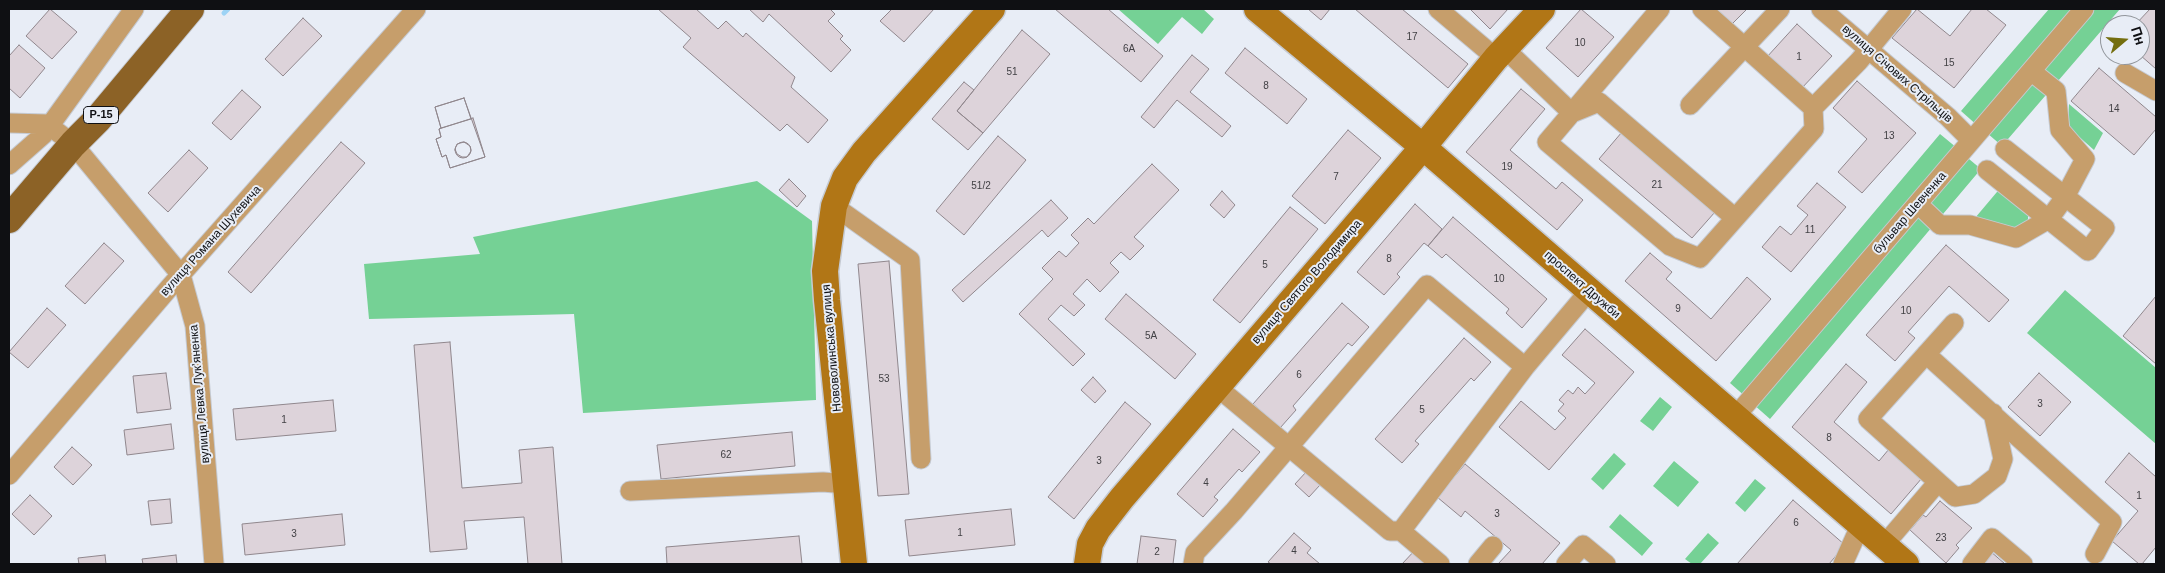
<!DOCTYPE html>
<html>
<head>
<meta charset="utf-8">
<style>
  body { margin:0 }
  #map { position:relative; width:2165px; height:573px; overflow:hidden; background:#e8edf6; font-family:Arial,sans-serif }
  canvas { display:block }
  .frame { position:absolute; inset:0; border:10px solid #0f1013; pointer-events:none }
  .north { position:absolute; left:2100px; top:15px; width:50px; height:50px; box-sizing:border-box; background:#e8edf6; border:1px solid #91959b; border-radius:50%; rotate:72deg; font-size:14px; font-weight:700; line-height:20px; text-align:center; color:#0f1013 }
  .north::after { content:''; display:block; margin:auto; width:18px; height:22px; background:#746e0e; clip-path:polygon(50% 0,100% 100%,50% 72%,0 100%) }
</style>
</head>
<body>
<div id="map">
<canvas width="2165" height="573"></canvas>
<div class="frame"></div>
<div class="north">Пн</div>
</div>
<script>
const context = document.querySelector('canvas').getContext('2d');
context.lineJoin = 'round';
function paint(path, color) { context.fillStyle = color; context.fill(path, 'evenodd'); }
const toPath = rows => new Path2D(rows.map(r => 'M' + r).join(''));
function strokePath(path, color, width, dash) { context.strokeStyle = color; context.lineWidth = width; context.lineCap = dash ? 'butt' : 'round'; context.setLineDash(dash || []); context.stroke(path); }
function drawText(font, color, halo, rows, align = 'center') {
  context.font = font + ' Arial,sans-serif'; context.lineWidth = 4; context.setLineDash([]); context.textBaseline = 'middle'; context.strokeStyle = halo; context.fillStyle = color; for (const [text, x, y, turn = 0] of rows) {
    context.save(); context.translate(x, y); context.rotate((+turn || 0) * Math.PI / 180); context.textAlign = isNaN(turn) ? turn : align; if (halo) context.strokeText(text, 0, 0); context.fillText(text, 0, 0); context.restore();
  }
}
const green = toPath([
  [1118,9,1203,9,1214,19,1202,34,1182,17,1158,44],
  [2049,9,2080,9,1979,127,1961,111],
  [2093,9,2120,9,2002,146,1987,133],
  [2069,104,2103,133,2094,150,2068,127],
  [1940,134,1957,148,1747,398,1730,383],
  [1963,154,1981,169,1770,419,1753,404],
  [757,181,812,221,816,400,583,413,574,314,369,319,364,264,480,254,473,237],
  [2002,186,2028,207,2028,227,2016,231,1975,218],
  [2065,290,2156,368,2156,444,2027,333],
  [1660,397,1672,407,1653,431,1640,421],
  [1614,453,1626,464,1603,490,1591,479],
  [1674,461,1699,482,1678,507,1653,486],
  [1755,479,1766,488,1745,512,1735,503],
  [1620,514,1653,543,1642,556,1609,527],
  [1708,533,1719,543,1700,564,1692,564,1685,559]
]);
const stream = toPath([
  [224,13,228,9]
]);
const building = toPath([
  [50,9,77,32,52,59,26,36,50,9],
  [658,9,696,9,718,29,726,21,743,37,746,33,795,77,791,87,828,120,808,143,787,124,780,131,683,47,691,38,658,9],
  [749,9,830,9,835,14,828,21,843,36,840,39,851,50,831,72,769,14,763,22,749,9],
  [892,9,934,9,904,42,880,21,892,9],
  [1055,9,1108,9,1163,56,1141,82,1055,9],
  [1308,9,1330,9,1321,20,1308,9],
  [1355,9,1402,9,1468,64,1448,88,1355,9],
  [1470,9,1508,9,1490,29,1470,9],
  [1581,9,1614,37,1578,77,1546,48,1581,9],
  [1708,9,1747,9,1728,28,1708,9],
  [1917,9,1950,36,1972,9,1986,9,2006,25,1954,88,1892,38,1917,9],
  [2150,9,2156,9,2156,69,2140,55,2140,25,2135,25,2150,9],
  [303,18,322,36,283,76,265,59,303,18],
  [1797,24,1832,56,1800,90,1766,58,1797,24],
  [1022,30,1050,54,983,133,957,111,1022,30],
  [19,45,45,68,20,98,9,88,9,56,19,45],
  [1245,48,1307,99,1287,124,1225,73,1245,48],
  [1192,55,1209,69,1190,92,1231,126,1222,137,1177,100,1154,128,1141,117,1192,55],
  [2099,68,2156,117,2156,129,2134,155,2071,101,2099,68],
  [1857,81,1916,133,1862,193,1838,172,1867,139,1833,108,1857,81],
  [964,82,974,90,957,111,983,133,968,150,932,119,964,82],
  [1521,89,1545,109,1510,150,1556,189,1562,182,1583,200,1557,230,1466,152,1521,89],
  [242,90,261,107,231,140,212,123,242,90],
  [464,98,485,157,450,168,446,155,442,157,436,139,441,137,439,129,441,128,435,107,464,98],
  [464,142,470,146,471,151,467,157,462,157,457,154,455,149,457,144,464,142],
  [464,98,471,119,441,128,435,107,464,98],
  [473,118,485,157,450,168,446,155,442,157,436,139,441,137,439,129,473,118],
  [1348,130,1381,158,1325,224,1292,196,1348,130],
  [1622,132,1715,212,1692,238,1599,159,1622,132],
  [998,136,1026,160,964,235,936,211,998,136],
  [341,142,365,163,251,293,228,272,341,142],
  '455 150a8 8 0 1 1 16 0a8 8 0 1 1-16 0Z',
  [189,150,208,168,168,212,148,193,189,150],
  [1152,164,1179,190,1134,237,1144,246,1130,260,1121,252,1110,263,1119,272,1100,292,1087,279,1073,294,1085,305,1074,316,1061,305,1048,319,1085,354,1073,366,1019,314,1053,279,1042,268,1059,251,1066,257,1079,243,1071,235,1088,218,1094,224,1152,164],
  [789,179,806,196,797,207,779,190,789,179],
  [1817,183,1846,207,1791,272,1762,247,1780,226,1791,235,1808,215,1797,206,1817,183],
  [1222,191,1235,205,1224,218,1210,205,1222,191],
  [1051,200,1068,218,1048,237,1042,230,963,302,952,290,1051,200],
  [1415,204,1442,229,1428,246,1424,243,1397,274,1400,277,1384,295,1357,272,1415,204],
  [1290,207,1318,229,1240,323,1213,300,1290,207],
  [1453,217,1547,299,1522,328,1506,313,1509,309,1446,254,1442,258,1428,246,1453,217],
  [104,243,124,261,85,304,65,286,104,243],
  [1946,245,2009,300,1989,322,1949,286,1908,332,1915,338,1895,361,1866,335,1946,245],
  [1650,253,1672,272,1666,279,1711,319,1747,277,1771,299,1716,361,1625,281,1650,253],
  [889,261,909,494,878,496,858,264,889,261],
  [1126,294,1196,354,1175,379,1105,319,1126,294],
  [2156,296,2156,364,2123,336,2156,296],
  [1342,303,1369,327,1352,346,1348,343,1293,406,1296,410,1280,428,1253,404,1342,303],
  [47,308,66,325,28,368,9,352,47,308],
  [1585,329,1634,372,1549,470,1499,427,1521,401,1555,430,1566,418,1558,411,1564,404,1559,400,1568,390,1573,394,1578,387,1585,394,1595,383,1562,355,1585,329],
  [1464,338,1491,362,1474,381,1471,378,1415,441,1419,444,1402,463,1375,439,1464,338],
  [450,342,462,488,522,483,519,450,553,447,562,564,528,564,524,517,464,521,467,549,430,552,414,345,450,342],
  [1846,364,1867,382,1834,422,1879,461,1889,449,1922,478,1891,514,1792,427,1846,364],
  [166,373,171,409,137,413,133,376,166,373],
  [2039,373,2071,402,2040,436,2008,407,2039,373],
  [1093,377,1106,391,1095,403,1081,390,1093,377],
  [333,400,336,431,236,440,233,409,333,400],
  [1125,402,1151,424,1074,519,1048,497,1125,402],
  [171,424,174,449,127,455,124,430,171,424],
  [1233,429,1260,452,1242,472,1239,469,1214,497,1218,500,1203,517,1177,494,1233,429],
  [792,432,795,466,661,479,657,445,792,432],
  [72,447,92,465,73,485,54,467,72,447],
  [2129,453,2156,477,2156,547,2142,564,2139,564,2112,541,2138,511,2105,482,2129,453],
  [1465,464,1560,543,1542,564,1498,564,1511,550,1465,511,1461,517,1437,497,1465,464],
  [1307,471,1320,485,1309,497,1295,484,1307,471],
  [30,495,52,516,34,535,12,514,30,495],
  [170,499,172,523,151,525,148,501,170,499],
  [1793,500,1845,545,1829,564,1737,564,1793,500],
  [1940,501,1972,528,1956,545,1959,548,1946,563,1910,530,1923,515,1926,517,1940,501],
  [1011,509,1015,545,909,556,905,520,1011,509],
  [342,514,345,545,245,555,242,524,342,514],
  [1294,533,1311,548,1307,553,1320,564,1271,564,1268,562,1294,533],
  [799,536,802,564,667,564,666,547,799,536],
  [1141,536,1176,540,1173,564,1137,564,1141,536],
  [1417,548,1435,564,1402,564,1417,548],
  [1990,551,2005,564,1979,564,1990,551],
  [105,555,106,564,79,564,78,558,105,555],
  [176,555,177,564,143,564,142,559,176,555]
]);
const street = toPath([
  [1438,9,1496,58],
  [1660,9,1547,142,1670,246,1700,258,1814,129,1813,108,1859,61,1902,9],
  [1702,9,1813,108],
  [1821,9,1948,117,1971,140],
  [1505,49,1572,113,1599,102,1735,218],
  [2125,73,2156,91],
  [1690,105,1780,9],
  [9,123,47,124,73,144,181,275,195,326,214,564],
  [9,165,43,135,134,9],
  [1987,170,2088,251,2105,228,2005,149],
  [1918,204,1940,225,1970,225,2016,238,2049,219,2065,197,2085,159,2060,130,2056,91,2031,71],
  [834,206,910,260,921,459],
  [1926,354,2112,522,2095,554],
  [1217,387,1390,531,1401,531,1525,367,1589,291],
  [1735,417,2084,9],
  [9,475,169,288,416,9],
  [1938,482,1868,419,1954,323],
  [630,491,823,482,846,484],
  [1401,531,1440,564],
  [1884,545,1938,482,1955,497,1974,494,1997,476,2003,459,1993,413],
  [1193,564,1195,553,1234,511,1427,285,1525,367],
  [1478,564,1493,546],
  [1566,564,1583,545,1606,564],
  [1843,564,1856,535,1862,527],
  [1972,564,1992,538,2023,564]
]);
const secondary = toPath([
  [1257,9,1423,147,1906,564],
  [854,564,827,300,825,271,834,206,845,178,864,152,992,9],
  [1087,564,1090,544,1098,529,1122,498,1423,147,1496,58,1542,9]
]);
const primary = toPath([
  [9,219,73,144,98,119,190,9]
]);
const numberNames = [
  ["17",1412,37],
  ["10",1580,43],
  ["6А",1129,49],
  ["1",1799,57],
  ["15",1949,63],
  ["51",1012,72],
  ["8",1266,86],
  ["14",2114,109],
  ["13",1889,136],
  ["19",1507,167],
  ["7",1336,177],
  ["21",1657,185],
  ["51/2",981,186],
  ["11",1810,230],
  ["8",1389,259],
  ["5",1265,265],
  ["10",1499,279],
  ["9",1678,309],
  ["10",1906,311],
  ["5А",1151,336],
  ["6",1299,375],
  ["53",884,379],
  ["3",2040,404],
  ["5",1422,410],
  ["1",284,420],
  ["8",1829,438],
  ["62",726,455],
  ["3",1099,461],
  ["4",1206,483],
  ["1",2139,496],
  ["3",1497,514],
  ["6",1796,523],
  ["1",960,533],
  ["3",294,534],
  ["23",1941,538],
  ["4",1294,551],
  ["2",1157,552]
];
const shields = [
  [101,115,35]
];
const shieldNames = [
  ["Р-15",101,115]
];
const streetNames = [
  ["вулиця Січових Стрільців",1897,74,41],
  ["бульвар Шевченка",1910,213,-49],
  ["вулиця Романа Шухевича",211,241,-48],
  ["вулиця Святого Володимира",1307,282,-49],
  ["проспект Дружби",1582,285,41],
  ["Нововолинська вулиця",832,348,-95],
  ["вулиця Левка Лукʼяненка",200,394,-95]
];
paint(green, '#75d195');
strokePath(stream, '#9dd3f5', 5);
paint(building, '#ddd3da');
strokePath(building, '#90878d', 1);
strokePath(street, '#c5cad2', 21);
strokePath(secondary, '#c5cad2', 29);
strokePath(primary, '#c5cad2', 30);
strokePath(street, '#c69e6b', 19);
strokePath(secondary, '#b17616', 26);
strokePath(primary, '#8c6226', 28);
drawText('10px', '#424145', null, numberNames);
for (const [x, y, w] of shields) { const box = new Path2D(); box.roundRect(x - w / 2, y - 8.5, w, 17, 4); context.fillStyle = '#e8edf6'; context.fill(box); strokePath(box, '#0f1013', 1); }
drawText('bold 11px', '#0f1013', null, shieldNames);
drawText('12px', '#0f1013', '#e8edf6', streetNames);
</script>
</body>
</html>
